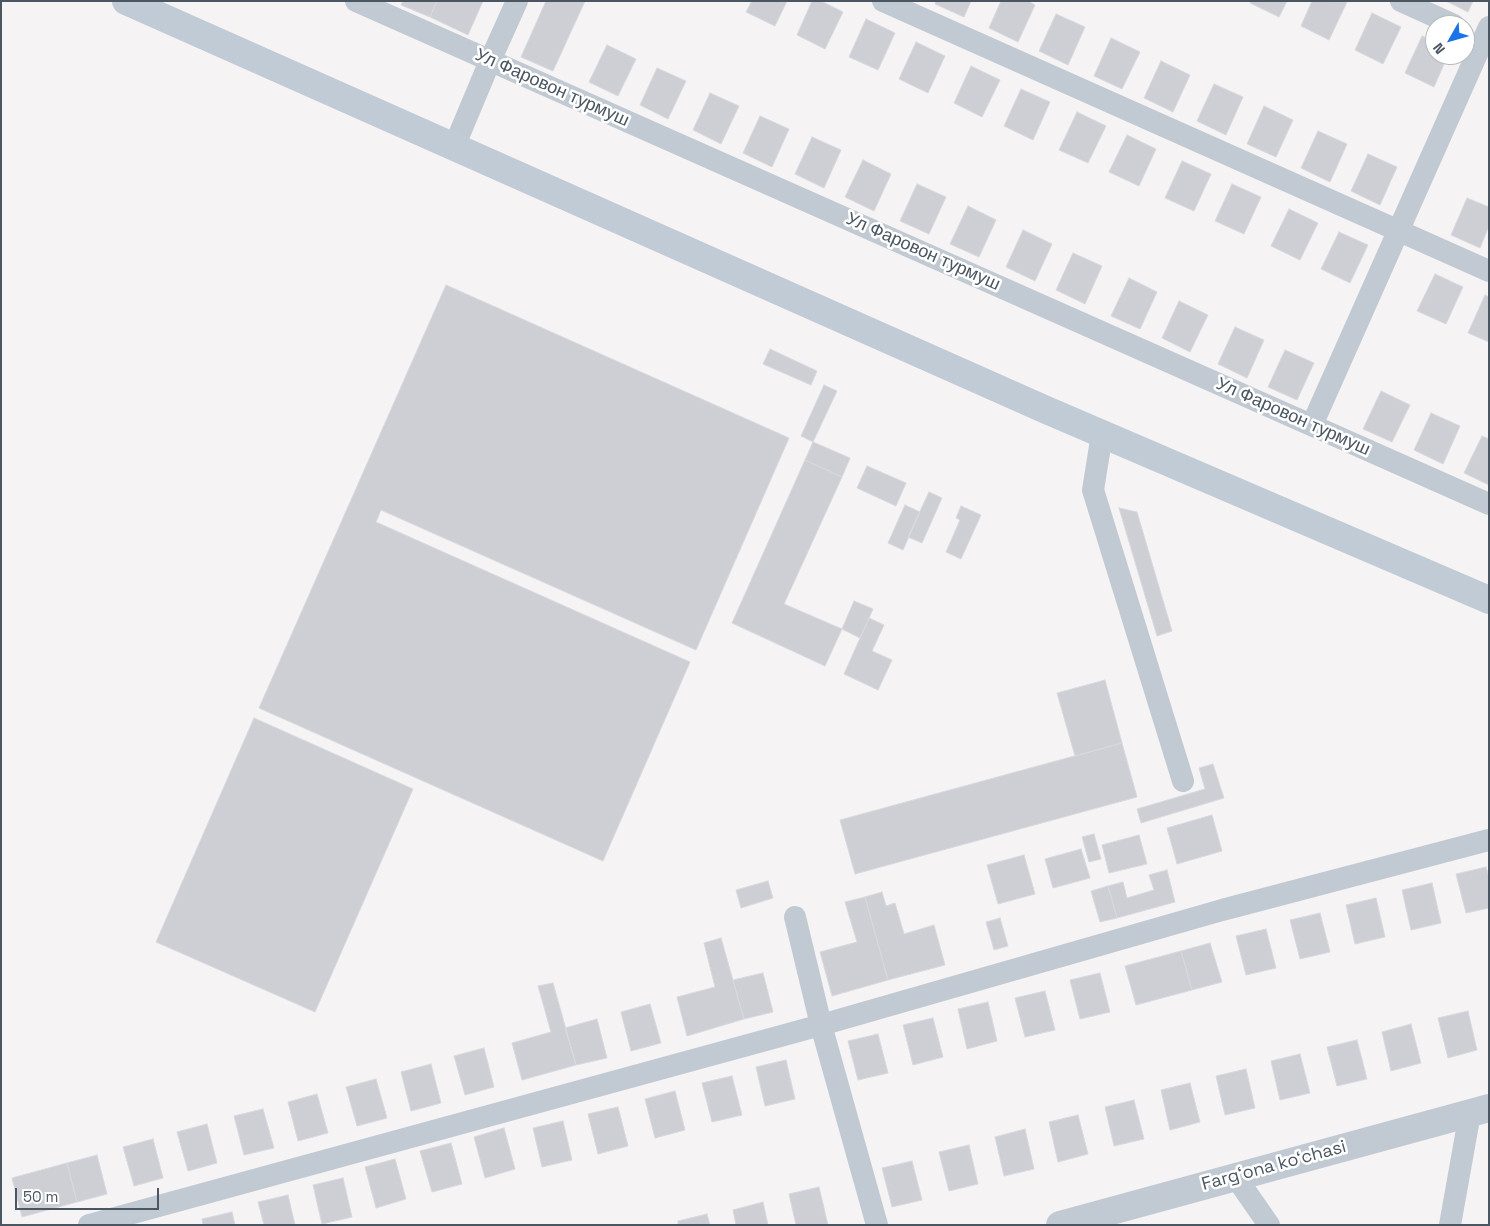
<!DOCTYPE html>
<html>
<head>
<meta charset="utf-8">
<style>
  body { margin:0 }
  #map { position:relative; width:1490px; height:1226px; overflow:hidden; background:#f5f3f3; font-family:"Space Grotesk",sans-serif }
  canvas { display:block }
  .frame { position:absolute; inset:0; border:2px solid #4a5661; pointer-events:none }
  .north { position:absolute; left:1425px; top:15px; width:50px; height:50px; box-sizing:border-box; background:#fff; border:1px solid #b7bbc0; border-radius:50%; rotate:232deg; font-size:14px; font-weight:700; line-height:20px; text-align:center; color:#4a5661 }
  .north::after { content:''; display:block; margin:auto; width:18px; height:22px; background:#1a73e8; clip-path:polygon(50% 0,100% 100%,50% 72%,0 100%) }
  .scale { position:absolute; left:15px; top:1188px; width:144px; height:22px; box-sizing:border-box; border:2px solid #4a5661; border-top:0; padding-left:6px; font-size:15px; line-height:18px; white-space:nowrap; color:#4a5661; -webkit-text-stroke:4px #fff; paint-order:stroke }
</style>
</head>
<body>
<div id="map">
<canvas width="1490" height="1226"></canvas>
<div class="frame"></div>
<div class="north">N</div>
<div class="scale">50 m</div>
</div>
<script>
const context = document.querySelector('canvas').getContext('2d');
context.lineJoin = 'round';
function paint(path, color) { context.fillStyle = color; context.fill(path, 'evenodd'); }
const toPath = rows => new Path2D(rows.map(r => 'M' + r).join(''));
function strokePath(path, color, width, dash) { context.strokeStyle = color; context.lineWidth = width; context.lineCap = dash ? 'butt' : 'round'; context.setLineDash(dash || []); context.stroke(path); }
function drawText(font, color, halo, rows, align = 'center') {
  context.font = font + ' "Space Grotesk",sans-serif'; context.lineWidth = 5; context.setLineDash([]); context.textBaseline = 'middle'; context.strokeStyle = halo; context.fillStyle = color; for (const [text, x, y, turn = 0] of rows) {
    context.save(); context.translate(x, y); context.rotate((+turn || 0) * Math.PI / 180); context.textAlign = isNaN(turn) ? turn : align; if (halo) context.strokeText(text, 0, 0); context.fillText(text, 0, 0); context.restore();
  }
}
const building = toPath([
  [403,1,437,1,430,17,401,5,403,1],
  [437,1,483,1,468,35,430,17,437,1],
  [546,1,585,1,553,71,521,57,546,1],
  [752,1,787,1,775,26,746,12,752,1],
  [812,1,821,1,843,12,825,49,797,35,812,1],
  [936,1,971,1,964,17,935,4,936,1],
  [1001,1,1028,1,1035,5,1018,42,989,28,1001,1],
  [1251,1,1287,1,1279,17,1250,3,1251,1],
  [1312,1,1347,2,1329,40,1301,26,1312,1],
  [1446,1,1473,1,1468,12,1446,1],
  [1372,13,1401,27,1383,64,1355,50,1372,13],
  [1056,14,1085,27,1068,65,1039,51,1056,14],
  [866,19,895,33,878,70,849,57,866,19],
  [1422,36,1435,42,1435,55,1448,55,1434,87,1405,73,1422,36],
  [1111,38,1140,52,1122,89,1094,76,1111,38],
  [916,42,945,56,928,93,899,79,916,42],
  [607,45,636,59,618,96,589,82,607,45],
  [1161,61,1190,75,1173,112,1144,98,1161,61],
  [971,66,1000,80,982,117,954,103,971,66],
  [657,68,686,81,668,119,640,105,657,68],
  [1214,84,1243,97,1226,135,1197,121,1214,84],
  [1021,89,1050,102,1033,140,1004,126,1021,89],
  [710,93,739,106,721,144,693,130,710,93],
  [1264,106,1293,120,1276,157,1247,144,1264,106],
  [1077,112,1106,126,1088,163,1059,150,1077,112],
  [760,116,789,129,772,167,743,153,760,116],
  [1318,131,1347,144,1330,182,1301,168,1318,131],
  [1127,135,1156,149,1139,186,1109,172,1127,135],
  [812,137,841,150,824,188,795,174,812,137],
  [1368,154,1397,167,1380,205,1351,191,1368,154],
  [863,160,891,174,874,211,845,197,863,160],
  [1182,161,1211,174,1194,211,1165,198,1182,161],
  [917,184,946,197,929,234,900,221,917,184],
  [1232,184,1261,197,1244,234,1215,221,1232,184],
  [1467,198,1489,207,1489,226,1480,248,1451,235,1467,198],
  [968,206,996,220,979,257,950,244,968,206],
  [1289,209,1318,223,1300,260,1271,246,1289,209],
  [1023,230,1052,244,1035,281,1006,267,1023,230],
  [1339,232,1368,245,1350,283,1321,269,1339,232],
  [1073,253,1102,266,1085,304,1056,290,1073,253],
  [1435,274,1463,287,1446,324,1417,311,1435,274],
  [1129,278,1157,292,1140,329,1111,316,1129,278],
  [446,285,789,438,696,650,381,510,376,522,690,662,603,861,259,708,446,285],
  [1485,295,1489,297,1489,342,1468,333,1485,295],
  [1179,301,1208,315,1190,352,1162,338,1179,301],
  [1235,327,1264,340,1247,378,1218,364,1235,327],
  [770,349,817,371,811,385,763,364,770,349],
  [1285,350,1314,363,1297,400,1268,387,1285,350],
  [824,385,837,391,813,442,801,436,824,385],
  [1381,391,1410,405,1392,442,1363,429,1381,391],
  [1431,413,1460,426,1443,464,1414,450,1431,413],
  [1482,436,1489,439,1489,485,1464,473,1482,436],
  [813,442,850,458,842,477,805,460,813,442],
  [805,460,842,477,784,604,842,629,825,666,732,623,805,460],
  [867,466,906,483,896,506,857,488,867,466],
  [929,492,942,498,922,543,908,537,929,492],
  [905,505,920,512,903,550,888,543,905,505],
  [961,506,981,515,961,559,946,552,960,520,956,518,961,506],
  [1119,508,1137,512,1172,631,1157,636,1119,508],
  [854,601,873,609,860,638,842,629,854,601],
  [869,618,884,625,872,651,892,660,878,690,844,674,869,618],
  [1105,680,1122,743,1075,756,1057,693,1105,680],
  [254,718,413,789,315,1012,156,942,254,718],
  [1122,743,1137,797,855,874,840,820,1122,743],
  [1213,764,1224,798,1141,823,1137,809,1205,789,1199,768,1213,764],
  [1212,815,1222,851,1177,864,1167,828,1212,815],
  [1094,834,1101,859,1089,862,1082,837,1094,834],
  [1139,835,1147,864,1109,873,1102,845,1139,835],
  [1081,849,1090,878,1053,888,1045,859,1081,849],
  [1024,855,1035,894,998,904,987,865,1024,855],
  [1486,867,1489,877,1489,908,1466,913,1456,874,1486,867],
  [1167,870,1175,902,1117,918,1108,886,1123,882,1127,898,1154,890,1149,875,1167,870],
  [768,881,773,898,741,908,736,890,768,881],
  [1432,883,1441,923,1411,930,1402,890,1432,883],
  [1108,886,1117,918,1100,922,1091,891,1108,886],
  [882,892,886,906,895,903,904,934,934,925,945,965,888,980,865,897,882,892],
  [865,897,888,980,832,996,820,952,857,942,845,902,865,897],
  [1376,898,1385,937,1355,944,1346,905,1376,898],
  [1320,913,1330,952,1300,959,1290,920,1320,913],
  [1000,918,1008,946,994,950,986,922,1000,918],
  [1266,929,1276,968,1246,975,1236,936,1266,929],
  [721,938,744,1019,687,1036,677,997,715,987,704,943,721,938],
  [1210,943,1222,982,1192,990,1181,951,1210,943],
  [1181,951,1192,990,1136,1005,1125,966,1181,951],
  [763,973,773,1012,744,1019,733,980,763,973],
  [1100,973,1110,1012,1080,1019,1070,980,1100,973],
  [553,983,576,1065,522,1080,512,1043,551,1032,538,986,553,983],
  [1045,991,1055,1030,1025,1037,1015,998,1045,991],
  [988,1002,997,1041,967,1049,958,1009,988,1002],
  [650,1004,661,1043,631,1051,621,1012,650,1004],
  [1468,1011,1477,1050,1448,1058,1438,1018,1468,1011],
  [933,1018,943,1057,913,1065,903,1025,933,1018],
  [597,1019,607,1058,576,1065,565,1028,597,1019],
  [1411,1024,1421,1063,1391,1071,1382,1032,1411,1024],
  [878,1034,888,1073,858,1080,848,1041,878,1034],
  [1357,1040,1367,1079,1337,1086,1327,1047,1357,1040],
  [484,1048,494,1087,465,1095,454,1056,484,1048],
  [1300,1054,1310,1093,1280,1100,1271,1061,1300,1054],
  [786,1060,795,1099,765,1106,756,1067,786,1060],
  [431,1064,441,1103,411,1111,401,1072,431,1064],
  [1246,1069,1255,1108,1225,1115,1216,1076,1246,1069],
  [732,1076,742,1115,712,1122,702,1083,732,1076],
  [376,1079,387,1118,357,1126,346,1087,376,1079],
  [1190,1083,1200,1122,1170,1130,1161,1090,1190,1083],
  [675,1091,685,1130,655,1138,645,1099,675,1091],
  [317,1094,328,1133,298,1141,288,1102,317,1094],
  [1134,1100,1144,1139,1114,1146,1105,1107,1134,1100],
  [618,1107,628,1146,598,1154,588,1114,618,1107],
  [263,1109,274,1148,244,1155,234,1116,263,1109],
  [1078,1115,1088,1154,1058,1162,1049,1122,1078,1115],
  [563,1121,572,1160,542,1167,533,1128,563,1121],
  [207,1124,217,1163,188,1171,177,1132,207,1124],
  [504,1128,515,1169,485,1178,474,1137,504,1128],
  [1025,1129,1034,1169,1004,1176,995,1137,1025,1129],
  [153,1139,163,1178,134,1186,123,1147,153,1139],
  [451,1143,462,1184,432,1192,420,1151,451,1143],
  [969,1145,978,1184,949,1191,939,1152,969,1145],
  [97,1155,107,1194,77,1202,67,1163,97,1155],
  [395,1159,406,1199,376,1208,365,1167,395,1159],
  [912,1161,922,1200,892,1207,882,1168,912,1161],
  [67,1163,77,1202,22,1217,12,1178,67,1163],
  [343,1178,352,1217,322,1224,313,1185,343,1178],
  [819,1187,828,1225,796,1225,789,1194,819,1187],
  [288,1195,295,1225,264,1225,258,1202,288,1195],
  [763,1202,768,1225,736,1225,733,1210,763,1202],
  [232,1212,235,1225,203,1225,202,1219,232,1212],
  [707,1214,710,1225,678,1225,678,1221,707,1214]
]);
const minor = toPath([
  [356,1,1489,504],
  [883,1,1489,271],
  [1401,1,1454,25],
  [454,147,490,61,517,1],
  [1312,425,1489,27],
  [1102,434,1093,490,1183,781],
  [795,917,821,1025,877,1225],
  [1235,1176,1269,1225],
  [89,1225,821,1025,1222,910,1489,840],
  [1450,1225,1470,1113]
]);
const tertiary = toPath([
  [1060,1225,1489,1108]
]);
const secondary = toPath([
  [126,1,1044,409,1489,600]
]);
const streetNames = [
  ["Ул Фаровон турмуш",552,88,24],
  ["Ул Фаровон турмуш",923,252,24],
  ["Ул Фаровон турмуш",1293,417,24],
  ["Fargʻona koʻchasi",1274,1166,-15]
];
paint(building, '#cdcfd5');
strokePath(building, '#d7d9de', 1);
strokePath(minor, '#c1cad2', 22);
strokePath(tertiary, '#c1cad2', 28);
strokePath(secondary, '#c1cbd6', 28);
drawText('18px', '#4a5661', '#fff', streetNames);
</script>
</body>
</html>
